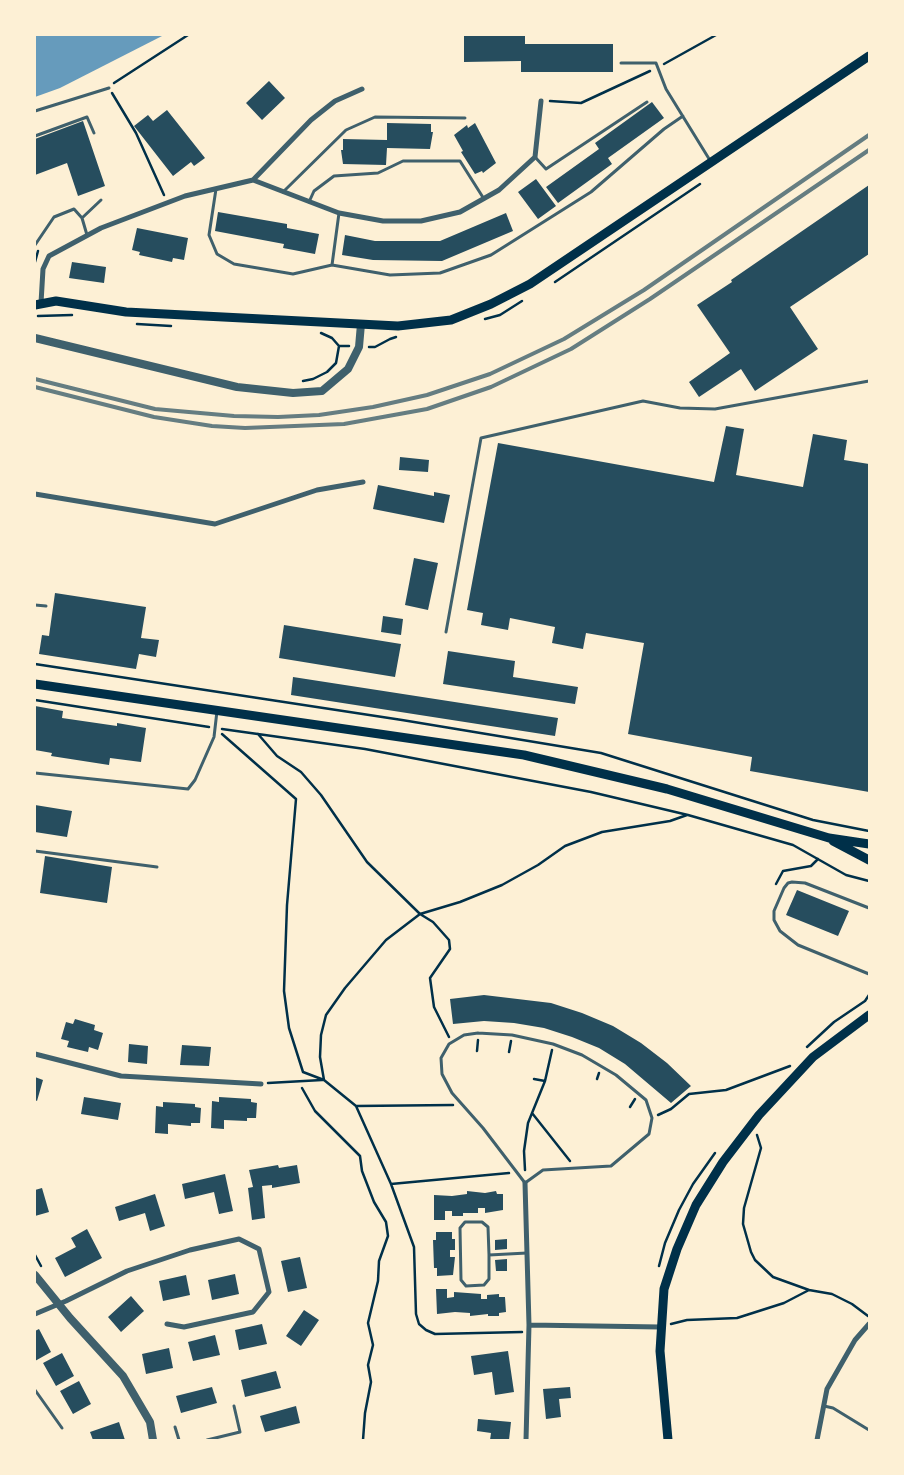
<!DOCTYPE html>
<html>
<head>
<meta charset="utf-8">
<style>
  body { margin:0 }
  #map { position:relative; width:904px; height:1475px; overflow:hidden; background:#fdf0d5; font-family:Arial,sans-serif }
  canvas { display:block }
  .frame { position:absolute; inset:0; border:36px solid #fdf0d5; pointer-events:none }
</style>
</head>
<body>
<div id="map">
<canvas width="904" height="1475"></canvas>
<div class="frame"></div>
</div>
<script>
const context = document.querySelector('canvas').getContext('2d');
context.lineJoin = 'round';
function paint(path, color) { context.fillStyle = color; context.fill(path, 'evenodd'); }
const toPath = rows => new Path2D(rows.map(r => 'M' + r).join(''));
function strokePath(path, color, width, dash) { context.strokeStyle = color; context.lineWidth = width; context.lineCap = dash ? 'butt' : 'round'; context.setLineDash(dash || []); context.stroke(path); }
const water = toPath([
  [35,35,164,35,60,88,35,97]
]);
const building = toPath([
  [464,35,525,35,525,44,613,44,613,72,521,72,521,61,464,62],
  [269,81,285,98,262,120,246,103],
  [652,102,664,118,608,158,612,164,558,203,546,187,599,149,595,143],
  [167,110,205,158,194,166,191,162,173,176,134,126,148,115,153,121],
  [83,121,105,186,78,196,67,163,35,175,35,139],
  [387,123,431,124,431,132,433,132,430,149,387,148,386,165,343,164,341,150,343,150,343,139,387,140],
  [475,123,496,163,483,173,482,171,475,174,461,152,463,151,454,135,467,125,468,128],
  [536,179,556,206,538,219,518,192],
  [869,185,869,254,790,307,818,349,755,391,741,369,699,397,689,382,730,353,697,305,732,282,731,280],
  [218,212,287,224,287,228,319,234,315,254,283,248,284,244,215,231],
  [506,213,513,231,442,261,373,260,342,255,345,235,375,241,440,241],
  [137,228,188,238,184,260,173,258,172,262,139,255,140,252,132,250],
  [72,262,106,267,104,283,69,278],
  [726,426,744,429,736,475,803,487,813,434,847,440,844,460,869,464,869,792,750,771,752,757,628,734,644,643,586,633,583,649,552,643,555,627,510,618,508,630,481,625,483,613,467,610,498,443,714,482],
  [400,457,429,460,428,472,399,470],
  [378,485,434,496,434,492,450,495,444,523,373,509],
  [414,558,438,563,428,610,405,605],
  [55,593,146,607,141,638,159,640,156,657,139,654,136,669,39,654,42,635,49,636],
  [383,616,403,619,401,635,381,632],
  [284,625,401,644,395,677,279,658],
  [448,651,515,661,513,677,578,687,575,704,443,684],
  [293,677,558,718,555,736,291,695],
  [35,706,63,711,62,718,117,726,117,723,146,728,141,762,110,758,109,765,51,756,52,753,35,750],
  [35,805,72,811,67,837,35,832],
  [45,856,112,867,107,903,40,893],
  [797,890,849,911,838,936,786,915],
  [484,995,551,1003,582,1013,613,1026,641,1043,667,1063,691,1086,671,1103,625,1064,599,1048,572,1037,544,1028,514,1023,484,1021,453,1024,450,999],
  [75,1019,95,1025,94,1030,103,1033,98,1050,89,1047,88,1052,67,1047,69,1041,61,1039,66,1022,73,1024],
  [129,1044,148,1046,147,1064,128,1062],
  [182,1045,211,1047,209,1066,180,1065],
  [35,1077,43,1080,37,1101,35,1100],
  [84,1097,121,1103,118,1120,81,1114],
  [219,1097,251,1099,251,1102,257,1103,256,1118,247,1118,247,1121,224,1120,224,1129,211,1128,212,1101,219,1102],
  [163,1102,195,1104,195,1107,201,1108,200,1123,191,1123,191,1126,168,1124,168,1134,155,1133,156,1106,163,1107],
  [278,1165,279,1168,297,1165,300,1183,272,1188,272,1185,262,1186,265,1218,252,1220,248,1188,253,1187,249,1170],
  [225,1174,233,1211,219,1214,214,1192,185,1199,182,1184],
  [42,1188,49,1212,35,1216,35,1190],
  [467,1191,485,1193,496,1191,497,1194,503,1194,503,1210,485,1213,485,1208,478,1208,478,1213,463,1213,463,1216,452,1216,452,1211,445,1211,445,1220,434,1220,434,1195,452,1196,467,1194],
  [155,1194,165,1226,150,1231,145,1213,119,1221,115,1207],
  [87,1229,102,1258,65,1277,55,1258,76,1247,71,1238],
  [436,1232,452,1232,452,1239,455,1239,455,1250,450,1250,450,1257,455,1257,453,1275,437,1276,437,1268,434,1268,433,1240,436,1240],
  [507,1239,507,1249,495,1250,495,1240],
  [300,1257,307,1288,288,1292,281,1261],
  [507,1259,507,1271,496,1271,495,1260],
  [235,1274,239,1294,212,1300,208,1280],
  [186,1275,190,1295,163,1301,159,1281],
  [436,1289,447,1289,447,1298,454,1297,454,1292,481,1294,481,1299,487,1299,487,1295,499,1294,499,1297,505,1297,506,1312,499,1313,499,1316,488,1316,488,1314,470,1316,470,1313,455,1312,437,1314],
  [131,1296,144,1311,121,1332,108,1317],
  [304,1310,319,1320,301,1346,286,1336],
  [262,1324,267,1344,239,1350,235,1330],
  [39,1329,51,1352,35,1361,35,1331],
  [215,1335,220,1355,193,1361,188,1342],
  [169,1348,173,1368,146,1374,142,1354],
  [508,1351,514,1392,495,1395,492,1372,474,1375,471,1356],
  [62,1353,74,1376,56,1386,43,1363],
  [276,1371,281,1388,245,1397,241,1380],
  [79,1381,91,1404,73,1414,60,1391],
  [212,1387,217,1403,181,1413,176,1396],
  [570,1387,571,1398,559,1399,561,1417,546,1419,543,1389],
  [296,1406,300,1423,265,1432,260,1416],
  [478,1419,511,1422,509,1440,490,1440,491,1433,477,1431],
  [119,1422,125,1440,93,1440,90,1432]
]);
const path = toPath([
  [664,64,716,35],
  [114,83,188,35],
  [112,93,136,133,164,195],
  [550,101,581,103,650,71],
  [35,262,38,251],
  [555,282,700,184],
  [38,316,72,315],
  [485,319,500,315,522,301],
  [137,324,171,326],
  [321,333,332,338,339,346,349,346],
  [369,347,375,347,390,339,396,337],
  [303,381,313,379,327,372,336,363,339,346],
  [35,664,402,720,601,753,813,820,869,831],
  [35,700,209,727],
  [222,729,365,749,591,792,688,815,793,845,846,875,869,881],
  [222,734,296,799,287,905,284,991,289,1028,303,1072,324,1080,356,1106,453,1105],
  [258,734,277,756,301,772,321,795,367,862,420,914,386,940,345,988,326,1015,321,1035,320,1057,324,1080],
  [776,884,783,871,811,866,818,859],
  [449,1037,434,1007,430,978,450,949,449,940,433,922,420,914,460,902,502,885,538,865,565,846,602,832,670,821,687,815],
  [807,1047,834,1022,865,1001,869,995],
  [477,1051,478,1040],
  [509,1052,511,1041],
  [534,1079,545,1081],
  [597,1079,599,1073],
  [268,1083,322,1080],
  [302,1088,315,1111,360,1156,362,1171,374,1202,386,1222,388,1236,379,1261,378,1281,368,1323,373,1345,368,1365,371,1382,365,1413,363,1440],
  [356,1106,391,1184,414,1247,416,1314,419,1324,426,1330,435,1334,522,1332],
  [630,1107,635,1099],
  [532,1113,570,1161],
  [658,1115,671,1109,689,1094,726,1090,790,1066],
  [757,1135,761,1148,744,1208,743,1224,751,1252,755,1260,773,1277,809,1290],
  [525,1170,524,1151,528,1123,545,1081,552,1050],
  [391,1184,509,1173],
  [35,1255,41,1266],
  [659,1266,665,1243,679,1210,693,1184,715,1153],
  [671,1324,687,1320,737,1318,784,1303,809,1290,832,1294,852,1304,868,1316]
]);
const service = toPath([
  [621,63,656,63,666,89,711,162],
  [35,111,109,88],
  [35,136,87,117,94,133],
  [535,157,546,169,647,102],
  [216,189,209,235,217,254,234,264,293,274,332,265,390,275,440,273,491,255,591,192,664,129,683,116],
  [283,192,346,130,375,117,465,118],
  [309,202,314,191,334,176,378,173,403,161,460,161,484,199],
  [87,235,82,218,101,200],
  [35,245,54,217,74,209,82,218],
  [332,265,339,213],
  [35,605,46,606],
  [446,632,481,438,643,401,680,408,715,409,869,381],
  [35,773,188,789,195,780,214,737,217,711],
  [35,851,157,867],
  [869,908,805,883,792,882,788,883,784,888,774,911,774,920,780,931,798,945,869,974],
  [478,1033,512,1035,553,1044,582,1055,616,1075,646,1100,652,1118,649,1134,611,1166,543,1170,525,1183,483,1128,452,1093,442,1074,441,1058,449,1044,464,1035,478,1033],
  [489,1255,488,1227,482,1222,465,1222,460,1228,461,1280,466,1286,484,1285,489,1279,489,1255,527,1253],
  [35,1390,62,1428],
  [824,1406,833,1408,869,1430],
  [175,1427,179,1440],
  [207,1440,240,1432,234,1406]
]);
const minor = toPath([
  [253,180,311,120,335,101,362,89],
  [41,303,43,269,49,256,101,228,185,196,253,180,339,213,383,221,421,221,460,212,499,190,535,157,541,101],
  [35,494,215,524,317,490,363,482],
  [35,1054,121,1076,261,1084],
  [525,1183,529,1325,526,1440],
  [35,1314,66,1301,127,1271,190,1250,239,1239,259,1249,269,1292,253,1312,184,1327,167,1324],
  [529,1325,660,1327],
  [817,1440,827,1389,855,1340,869,1324]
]);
const tertiary = toPath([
  [35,338,237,387,293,393,322,391,348,369,359,347,361,324],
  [35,1275,70,1318,123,1376,150,1422,153,1440]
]);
const secondary = toPath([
  [35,305,56,301,126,312,398,326,451,320,491,304,530,284,869,56],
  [35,684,524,755,667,789,829,838,869,844],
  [833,841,869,860],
  [668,1440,660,1351,664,1289,677,1249,696,1205,723,1162,759,1115,813,1057,869,1015]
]);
const rail = toPath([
  [35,379,155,409,234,416,278,417,319,415,373,407,427,395,490,374,564,339,644,290,869,135],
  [35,387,154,417,212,426,245,428,344,424,427,409,491,387,571,349,650,299,869,150]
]);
paint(water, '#669bbc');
paint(building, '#264d5e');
strokePath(path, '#003049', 2.5);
strokePath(service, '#3f606c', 3);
strokePath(minor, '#3f606c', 5);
strokePath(tertiary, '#3f606c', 8);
strokePath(secondary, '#003049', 9);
strokePath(rail, '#657d81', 4);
</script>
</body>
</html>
